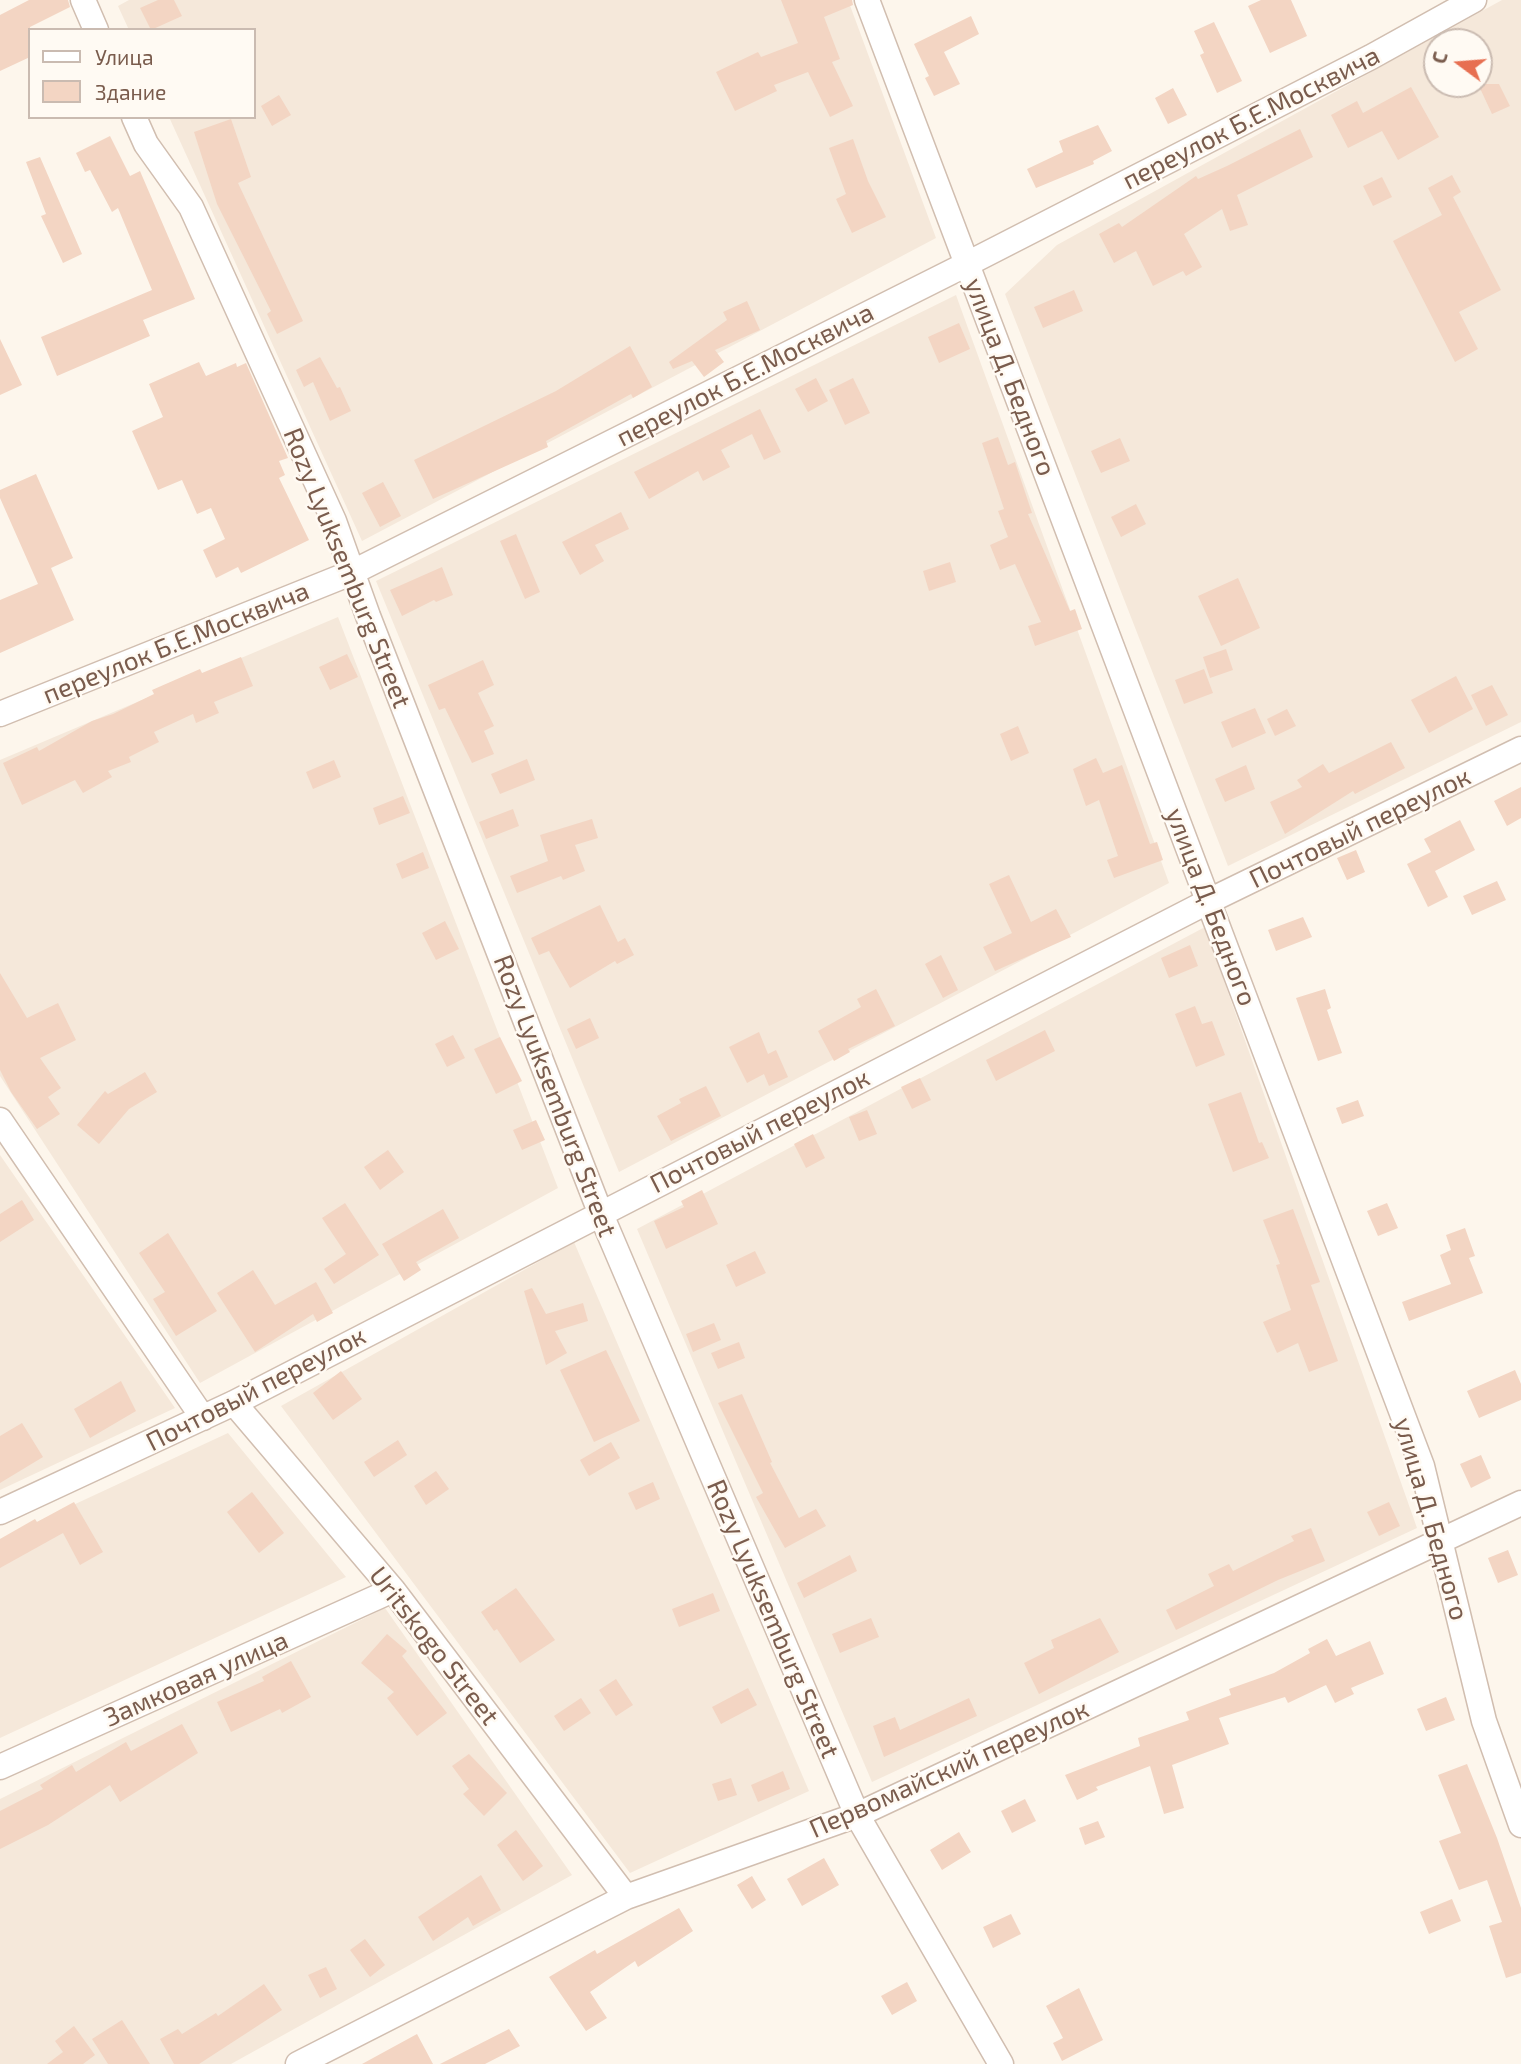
<!DOCTYPE html>
<html>
<head>
<meta charset="utf-8">
<style>
  body { margin:0 }
  #map { position:relative; width:1521px; height:2064px; overflow:hidden; background:#fdf6ec; font-family:"Exo 2",sans-serif }
  canvas { display:block }
  .legend { position:absolute; left:28px; top:28px; width:228px; height:91px; box-sizing:border-box; background:#fffaf3; border:2px solid #cabbb1; margin:0; padding:9px 12px; list-style:none; font-size:21px; color:#7a5c4d }
  .legend li { display:flex; align-items:center; gap:14px; height:35px }
  .legend b { width:35px; border:2px solid #cabbb1 }
  .north { position:absolute; left:1423px; top:28px; width:70px; height:70px; box-sizing:border-box; background:#fffaf3; border:2px solid #cabbb1; border-radius:50%; rotate:286deg; font-size:19px; font-weight:700; line-height:28px; text-align:center; color:#7a5c4d }
  .north::after { content:''; display:block; margin:auto; width:24px; height:32px; background:#e76f51; clip-path:polygon(50% 0,100% 100%,50% 72%,0 100%) }
</style>
</head>
<body>
<div id="map">
<canvas width="1521" height="2064"></canvas>
<ul class="legend">
<li><b style="height:9px;background:#fff"></b>Улица</li>
<li><b style="height:19px;background:#f3d5c3"></b>Здание</li>
</ul>
<div class="north">С</div>
</div>
<script>
const context = document.querySelector('canvas').getContext('2d');
context.lineJoin = 'round';
function paint(path, color) { context.fillStyle = color; context.fill(path, 'evenodd'); }
const toPath = rows => new Path2D(rows.map(r => 'M' + r).join(''));
function strokePath(path, color, width, dash) { context.strokeStyle = color; context.lineWidth = width; context.lineCap = dash ? 'butt' : 'round'; context.setLineDash(dash || []); context.stroke(path); }
function drawText(font, color, halo, rows, align = 'center') {
  context.font = font + ' "Exo 2",sans-serif'; context.lineWidth = 5; context.setLineDash([]); context.textBaseline = 'middle'; context.strokeStyle = halo; context.fillStyle = color; for (const [text, x, y, turn = 0] of rows) {
    context.save(); context.translate(x, y); context.rotate((+turn || 0) * Math.PI / 180); context.textAlign = isNaN(turn) ? turn : align; if (halo) context.strokeText(text, 0, 0); context.fillText(text, 0, 0); context.restore();
  }
}
const residential = toPath([
  [129,0,848,0,936,238,362,541,169,117,254,117,254,30,129,30,118,6],
  [1502,0,1521,0,1521,722,1228,866,1005,294,1057,245],
  [1437,42,1479,42,1479,84,1437,84],
  [956,295,1169,883,619,1172,376,581],
  [338,617,558,1188,200,1383,0,1076,0,760],
  [1205,927,1417,1528,872,1782,637,1229],
  [0,1155,175,1408,0,1490],
  [574,1242,809,1791,630,1873,281,1406],
  [228,1433,346,1577,0,1738,0,1539],
  [385,1608,572,1875,231,2064,0,2064,0,1799]
]);
const building = toPath([
  [29,0,68,0,70,7,30,27,30,57,0,71,0,15],
  [158,0,174,0,182,16,151,30,140,8],
  [781,0,852,0,853,5,824,17,840,59,832,62,853,106,830,117,808,72,774,85,777,91,735,111,716,72,758,52,761,57,798,43],
  [1261,0,1291,0,1307,36,1270,53,1248,6],
  [971,16,979,34,944,52,960,84,934,96,925,78,929,76,914,44],
  [1214,22,1242,81,1217,93,1200,55,1204,53,1194,31],
  [1478,84,1499,84,1510,106,1492,114],
  [1411,87,1439,137,1398,160,1382,131,1348,148,1331,115,1357,101,1363,113],
  [1173,88,1187,115,1168,124,1155,98],
  [279,95,291,115,272,126,261,106],
  [231,119,251,177,238,183,303,321,277,334,267,314,271,311,217,204,194,132],
  [1098,125,1112,151,1093,161,1094,164,1036,188,1027,169,1063,152,1059,141],
  [1300,129,1313,157,1237,195,1248,225,1230,231,1222,209,1184,234,1202,267,1186,276,1183,271,1153,286,1136,251,1114,263,1099,234,1119,223,1122,227,1196,176,1198,179,1227,166],
  [110,136,130,176,140,171,195,299,143,320,150,336,57,376,41,337,152,290,118,208,112,212,90,170,85,172,76,153],
  [853,139,868,181,886,217,852,233,836,199,846,194,829,148],
  [40,157,82,254,63,263,41,216,46,214,26,162],
  [1452,175,1461,192,1453,197,1501,290,1459,312,1478,349,1455,362,1393,241,1442,215,1428,188],
  [1382,177,1392,197,1373,206,1363,186],
  [1074,290,1083,311,1043,328,1034,307],
  [747,301,760,330,715,350,724,362,704,377,692,361,673,369,669,362,727,320,723,312],
  [959,323,970,349,939,363,928,337],
  [0,339,22,385,0,395],
  [630,346,652,387,633,398,631,394,546,441,548,447,433,499,414,460,556,391],
  [320,357,337,388,340,387,351,411,330,421,313,382,304,387,296,370],
  [199,362,206,376,236,363,237,367,246,363,288,458,279,461,285,475,279,478,309,540,241,573,238,567,216,578,203,550,225,539,211,508,197,514,182,480,158,490,132,431,163,417,149,384],
  [816,378,828,401,808,412,795,389],
  [853,378,870,413,845,425,829,390],
  [760,409,781,452,764,460,752,434,721,450,730,467,703,481,698,471,649,499,634,472],
  [998,437,1008,465,1015,462,1032,513,1028,514,1070,611,1075,609,1082,629,1035,646,1028,626,1041,622,1015,564,1000,570,990,545,1008,537,998,511,1004,509,982,443],
  [1120,438,1130,461,1101,473,1091,451],
  [36,474,73,558,51,568,74,620,0,653,0,600,38,584,0,498,0,490],
  [383,482,401,516,380,527,362,493],
  [1136,504,1146,524,1121,537,1111,517],
  [621,512,629,529,595,545,604,561,580,575,562,542],
  [516,534,540,592,525,599,500,541],
  [950,562,956,582,929,591,923,571],
  [442,567,453,595,436,602,434,600,402,616,390,590],
  [1238,578,1260,628,1221,646,1198,596],
  [1226,649,1233,670,1210,678,1203,657],
  [347,654,358,677,330,690,319,667],
  [241,657,253,686,214,702,219,713,196,723,193,714,154,732,159,742,129,757,131,762,108,771,112,777,83,793,75,780,22,805,3,763,37,747,39,751,92,721,113,714,154,694,152,690,200,669,202,673],
  [483,660,494,685,478,693,494,726,484,731,494,754,472,763,445,708,439,710,428,685],
  [1204,669,1213,693,1184,704,1175,680],
  [1456,676,1473,709,1429,733,1411,700],
  [1492,685,1508,715,1486,726,1471,695],
  [1255,708,1266,733,1232,748,1221,722],
  [1287,709,1296,726,1275,736,1267,719],
  [1018,726,1029,753,1011,761,1000,734],
  [1391,742,1405,768,1355,794,1353,791,1285,834,1270,802,1302,787,1297,780,1323,764,1329,773],
  [1096,758,1103,773,1122,765,1150,844,1157,842,1163,860,1114,878,1107,860,1118,856,1099,800,1086,806,1073,769],
  [527,759,535,780,500,794,491,774],
  [334,760,341,777,313,789,306,772],
  [1246,765,1255,789,1225,802,1215,779],
  [1521,787,1521,818,1507,826,1494,801],
  [403,796,410,813,379,825,373,808],
  [513,809,519,826,486,839,479,822],
  [592,819,598,838,575,845,585,871,563,880,561,876,517,893,510,876,548,861,540,835],
  [1460,820,1475,850,1435,871,1448,897,1428,907,1407,864,1431,852,1424,839],
  [1356,850,1365,872,1347,880,1337,858],
  [423,852,429,868,402,879,396,864],
  [1009,875,1031,922,1056,909,1071,937,995,971,983,947,1012,933,989,884],
  [1497,881,1506,900,1472,915,1463,896],
  [600,905,618,942,625,938,634,955,617,964,615,961,570,988,549,951,539,955,531,938],
  [1303,917,1312,937,1276,951,1268,930],
  [445,921,459,949,436,960,422,933],
  [1190,945,1198,966,1169,978,1161,958],
  [941,955,958,990,943,998,925,964],
  [0,973,27,1018,58,1003,76,1040,40,1058,61,1088,48,1097,60,1114,37,1129,11,1092,0,1070],
  [876,989,895,1026,848,1049,850,1052,834,1061,818,1031,861,1007,857,999],
  [1325,989,1331,1008,1327,1010,1342,1053,1318,1061,1296,998],
  [1195,1006,1202,1024,1212,1021,1225,1055,1196,1067,1175,1014],
  [590,1018,599,1038,576,1049,567,1029],
  [1045,1030,1055,1051,996,1081,986,1060],
  [759,1032,768,1054,776,1050,788,1077,769,1086,764,1074,747,1083,729,1047],
  [453,1035,465,1058,447,1067,435,1044],
  [500,1037,522,1081,496,1094,474,1049],
  [145,1072,157,1092,129,1109,99,1144,77,1125,105,1091,108,1094],
  [920,1078,931,1100,912,1109,901,1087],
  [706,1086,721,1116,671,1141,657,1116,681,1103,679,1099],
  [1241,1092,1259,1143,1262,1142,1269,1158,1233,1172,1208,1104],
  [1358,1100,1364,1116,1342,1124,1336,1108],
  [867,1110,877,1134,859,1141,849,1117],
  [536,1120,545,1140,522,1150,513,1130],
  [813,1134,825,1158,806,1168,794,1144],
  [388,1150,404,1172,380,1190,364,1167],
  [702,1190,718,1224,666,1249,654,1221,684,1207,681,1201],
  [22,1200,34,1220,0,1242,0,1214],
  [345,1203,379,1255,334,1284,324,1269,346,1254,322,1218],
  [1387,1203,1398,1228,1378,1236,1367,1211],
  [443,1209,459,1238,416,1262,421,1270,404,1281,382,1244],
  [1293,1209,1320,1282,1311,1285,1338,1361,1309,1372,1298,1343,1277,1353,1263,1322,1291,1310,1276,1265,1280,1264,1263,1220],
  [1465,1228,1475,1256,1469,1258,1483,1293,1409,1321,1402,1302,1451,1284,1440,1255,1451,1250,1446,1235],
  [168,1233,217,1311,176,1336,153,1299,165,1292,139,1253],
  [755,1251,766,1273,736,1287,726,1265],
  [253,1270,275,1305,316,1282,333,1313,317,1322,313,1314,255,1352,217,1293],
  [532,1288,546,1314,583,1303,588,1321,555,1331,567,1353,546,1365,524,1291],
  [714,1323,721,1340,693,1352,686,1334],
  [739,1342,745,1358,718,1369,711,1353],
  [606,1350,640,1421,594,1442,560,1370],
  [1515,1370,1521,1384,1521,1400,1479,1418,1467,1391],
  [341,1371,362,1399,333,1420,313,1393],
  [121,1381,136,1411,90,1438,74,1409],
  [742,1394,772,1462,770,1463,799,1518,816,1509,826,1526,785,1548,756,1497,763,1493,718,1403],
  [22,1423,43,1457,0,1483,0,1436],
  [398,1440,407,1455,374,1477,364,1462],
  [611,1442,620,1458,589,1476,580,1460],
  [1481,1455,1491,1478,1471,1488,1460,1464],
  [436,1471,449,1489,426,1505,414,1486],
  [653,1482,660,1499,636,1510,628,1493],
  [252,1492,284,1533,259,1553,227,1512],
  [74,1502,103,1552,80,1565,63,1533,0,1568,0,1539,35,1519,37,1522],
  [1389,1502,1400,1526,1379,1536,1367,1512],
  [1311,1528,1325,1561,1278,1580,1176,1630,1166,1610,1214,1586,1208,1574,1229,1564,1233,1571,1294,1541,1291,1536],
  [1508,1550,1518,1575,1498,1583,1488,1558],
  [850,1555,857,1571,804,1598,797,1583],
  [516,1588,555,1640,520,1663,497,1629,494,1631,481,1612],
  [713,1593,720,1611,679,1627,672,1609],
  [871,1618,879,1637,840,1653,832,1634],
  [1100,1618,1119,1652,1039,1694,1024,1663,1054,1648,1051,1640],
  [387,1634,407,1651,402,1656,447,1713,417,1736,387,1698,394,1692,361,1663],
  [1327,1639,1336,1656,1370,1641,1384,1674,1351,1688,1354,1694,1335,1703,1326,1685,1288,1703,1285,1697,1219,1718,1229,1744,1172,1765,1184,1808,1164,1814,1150,1766,1096,1787,1098,1790,1077,1800,1065,1775,1140,1746,1138,1738,1189,1720,1186,1712,1231,1695,1229,1689,1274,1673,1310,1653,1308,1649],
  [291,1661,311,1697,282,1713,280,1709,231,1732,217,1702,264,1681,262,1677],
  [616,1679,633,1705,616,1716,599,1690],
  [748,1688,757,1705,721,1724,712,1707],
  [1446,1697,1455,1720,1426,1731,1417,1709],
  [581,1698,591,1713,564,1731,554,1716],
  [969,1698,977,1716,884,1757,873,1726,895,1717,900,1730],
  [182,1724,198,1753,120,1802,110,1785,48,1825,0,1849,0,1811,43,1789,40,1785,72,1765,76,1772,126,1742,131,1751],
  [469,1754,507,1793,484,1816,463,1794,469,1789,452,1766],
  [1467,1764,1497,1838,1521,1908,1521,1973,1506,1978,1489,1926,1502,1922,1487,1880,1459,1890,1439,1841,1461,1833,1438,1775],
  [783,1771,790,1789,758,1802,751,1785],
  [731,1778,737,1795,718,1801,712,1784],
  [1025,1799,1036,1821,1012,1833,1001,1811],
  [1098,1821,1105,1837,1085,1845,1079,1828],
  [516,1830,543,1866,523,1881,497,1845],
  [959,1832,971,1852,942,1870,930,1850],
  [824,1858,839,1885,802,1906,787,1879],
  [481,1875,501,1910,473,1926,468,1917,433,1941,418,1917],
  [752,1876,766,1900,752,1909,737,1885],
  [1452,1899,1461,1921,1429,1934,1420,1912],
  [679,1908,693,1931,638,1967,635,1961,590,1992,607,2018,586,2031,549,1977,595,1950,597,1954],
  [1011,1914,1021,1934,993,1948,983,1927],
  [365,1939,385,1965,370,1977,350,1950],
  [326,1967,337,1989,320,1998,308,1975],
  [907,1982,917,2001,892,2015,881,1996],
  [264,1984,282,2010,199,2064,174,2064,160,2039,178,2029,182,2034,216,2013,218,2016],
  [1079,1988,1103,2040,1062,2061,1053,2043,1063,2038,1046,2006],
  [122,2020,150,2064,108,2064,92,2039],
  [74,2026,95,2055,83,2064,47,2064,63,2052,55,2041],
  [509,2029,520,2046,485,2064,440,2064],
  [417,2034,433,2064,362,2064]
]);
const street = toPath([
  [83,0,96,30],
  [867,0,1422,1466,1484,1721,1521,1825],
  [134,117,146,144,191,207,334,521,368,616,600,1212,857,1815,1001,2064],
  [0,714,351,573,967,264,1371,57,1474,0],
  [0,1120,203,1418],
  [234,1403,393,1590,626,1897],
  [0,1512,234,1403,1209,901,1521,749],
  [0,1767,393,1590],
  [298,2064,626,1897,857,1815,1521,1503]
]);
const streetNames = [
  ["переулок Б.Е.Москвича",1251,118,-27],
  ["переулок Б.Е.Москвича",745,375,-27],
  ["улица Д. Бедного",1010,377,69],
  ["Rozy Lyuksemburg Street",347,568,68],
  ["переулок Б.Е.Москвича",176,643,-22],
  ["Почтовый переулок",1360,828,-26],
  ["улица Д. Бедного",1211,907,69],
  ["Rozy Lyuksemburg Street",555,1096,69],
  ["Почтовый переулок",760,1131,-27],
  ["Почтовый переулок",256,1389,-27],
  ["улица Д. Бедного",1431,1519,74],
  ["Rozy Lyuksemburg Street",773,1619,67],
  ["Uritskogo Street",434,1646,52],
  ["Замковая улица",196,1679,-24],
  ["Первомайский переулок",949,1769,-24]
];
paint(residential, '#f5e8da');
paint(building, '#f3d5c3');
strokePath(street, '#d1beb0', 27);
strokePath(street, '#fff', 24);
drawText('26px', '#7a5c4d', '#fffaf3', streetNames);
</script>
</body>
</html>
